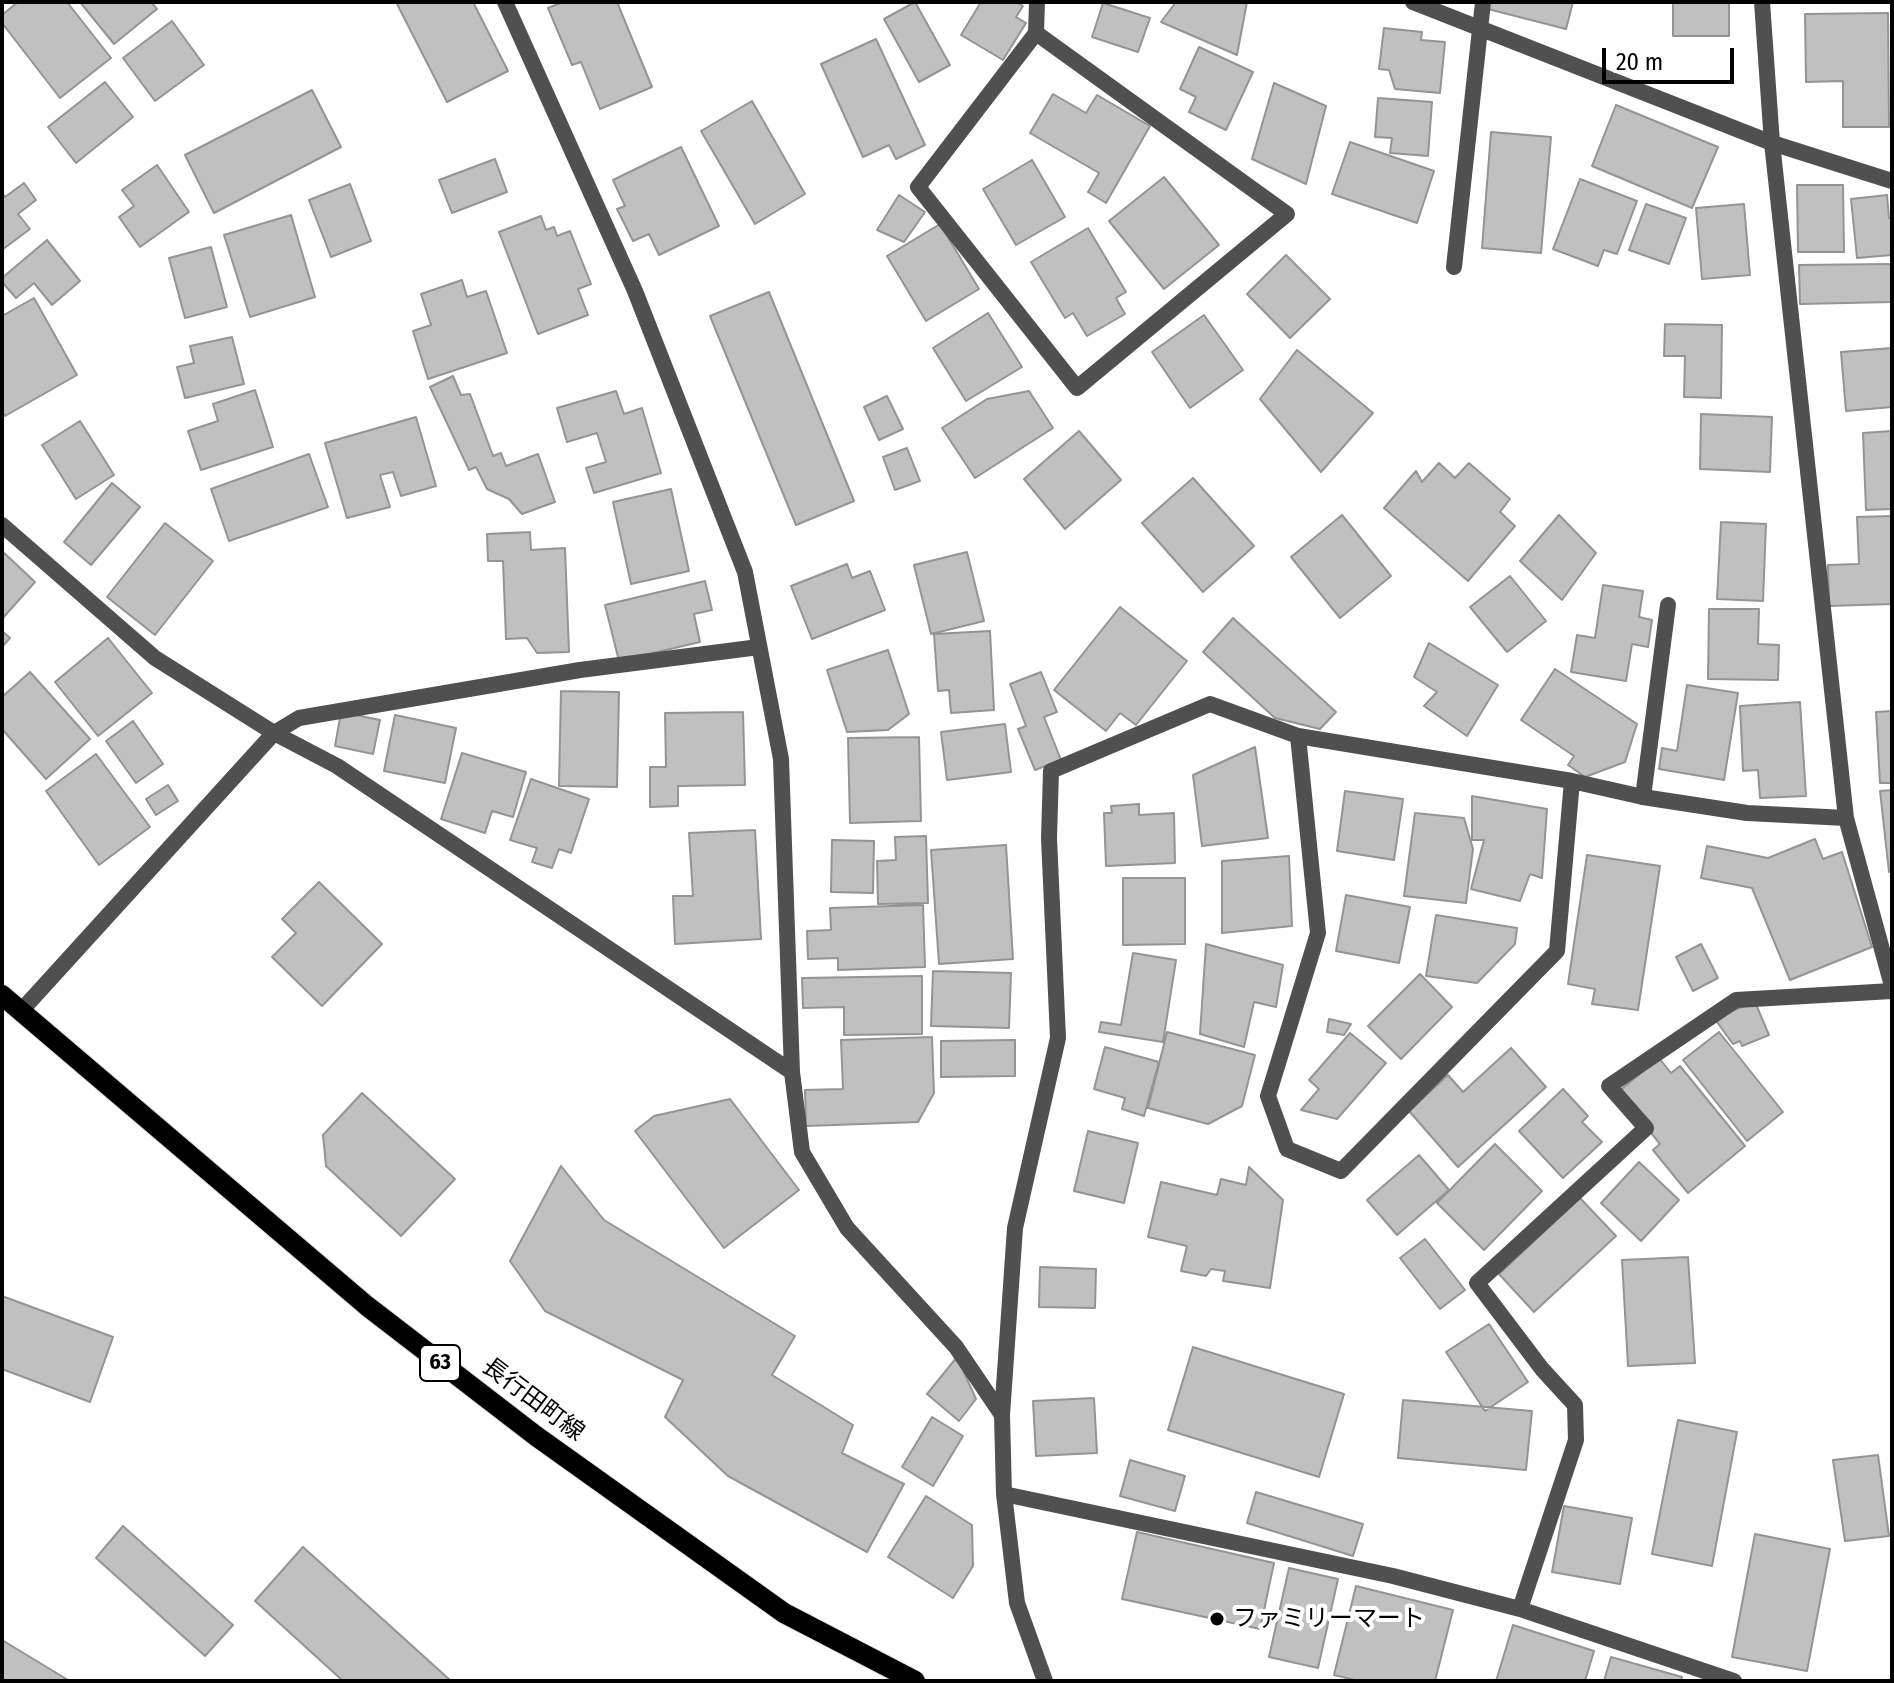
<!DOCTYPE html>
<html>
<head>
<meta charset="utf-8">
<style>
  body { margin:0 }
  #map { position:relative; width:1894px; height:1683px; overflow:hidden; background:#fff; font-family:"Fira Sans Condensed",sans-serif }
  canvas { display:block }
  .frame { position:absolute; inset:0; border:4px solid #000; pointer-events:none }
  .scale { position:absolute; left:1602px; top:48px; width:132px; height:36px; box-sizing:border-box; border:4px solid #000; border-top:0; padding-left:10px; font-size:24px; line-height:28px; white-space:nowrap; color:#000; -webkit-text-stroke:6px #fff; paint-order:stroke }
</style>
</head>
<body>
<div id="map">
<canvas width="1894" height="1683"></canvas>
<div class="frame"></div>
<div class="scale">20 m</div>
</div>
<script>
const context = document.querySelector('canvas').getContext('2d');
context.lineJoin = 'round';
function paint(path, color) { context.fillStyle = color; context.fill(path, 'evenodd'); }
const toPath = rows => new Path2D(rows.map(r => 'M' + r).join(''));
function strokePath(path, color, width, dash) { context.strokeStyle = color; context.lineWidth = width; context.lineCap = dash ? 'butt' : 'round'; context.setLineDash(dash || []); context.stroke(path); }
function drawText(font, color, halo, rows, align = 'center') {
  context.font = font + ' "Fira Sans Condensed","Noto Sans JP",sans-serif'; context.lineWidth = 8; context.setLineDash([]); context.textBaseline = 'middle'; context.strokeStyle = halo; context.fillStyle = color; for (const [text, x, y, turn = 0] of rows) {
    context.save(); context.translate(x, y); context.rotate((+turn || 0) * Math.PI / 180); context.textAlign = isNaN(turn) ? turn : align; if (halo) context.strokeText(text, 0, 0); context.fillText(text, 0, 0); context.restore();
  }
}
const building = toPath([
  [18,2,67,2,111,58,60,98,2,23,2,15,18,2],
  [80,2,151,2,157,9,114,44,80,2],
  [396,2,473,2,508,71,447,102,396,2],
  [563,2,617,2,652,87,600,109,581,62,572,65,548,8,563,2],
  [915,2,950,65,919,82,884,19,915,2],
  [981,2,1016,2,1023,6,1016,17,1026,23,1003,60,961,35,981,2],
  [1176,2,1247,2,1237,55,1161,22,1176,2],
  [1490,2,1573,2,1566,29,1488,9,1490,2],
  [1673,2,1729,2,1729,36,1673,36,1673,2],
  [1103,3,1150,18,1138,52,1092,37,1103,3],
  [1888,13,1889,127,1843,127,1843,81,1806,82,1805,14,1888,13],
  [172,21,204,65,155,101,123,58,172,21],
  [1384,28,1422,32,1421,40,1445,42,1440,93,1395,89,1389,70,1379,69,1384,28],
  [876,39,925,145,896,159,889,145,863,157,821,64,876,39],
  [1199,47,1253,72,1226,130,1189,112,1196,97,1180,89,1199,47],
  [105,82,133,117,76,163,48,127,105,82],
  [1274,83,1326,106,1306,184,1252,159,1274,83],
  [312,90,341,147,214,213,185,155,312,90],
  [1053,94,1086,113,1097,95,1150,126,1106,203,1088,192,1099,173,1030,133,1053,94],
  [1378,98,1432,102,1428,156,1390,153,1392,138,1375,137,1378,98],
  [752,101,805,194,755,224,701,131,752,101],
  [1616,105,1718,147,1692,208,1592,166,1616,105],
  [1491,132,1551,137,1541,253,1482,248,1491,132],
  [1350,142,1434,171,1417,223,1332,194,1350,142],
  [681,147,719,226,659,255,649,234,633,241,617,209,625,206,613,180,681,147],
  [495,159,507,192,452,213,439,180,495,159],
  [1032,160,1065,217,1016,245,983,189,1032,160],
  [157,165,189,212,140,247,119,217,134,206,122,190,157,165],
  [1164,177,1219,245,1164,289,1109,221,1164,177],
  [1580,179,1637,201,1617,254,1604,250,1598,266,1553,249,1580,179],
  [24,183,36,200,18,214,30,229,2,250,2,193,5,197,24,183],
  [350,184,371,241,331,257,309,200,350,184],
  [1797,185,1843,185,1844,252,1798,252,1797,185],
  [899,195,925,212,904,242,877,230,899,195],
  [1887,195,1889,218,1892,218,1892,255,1857,258,1851,199,1887,195],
  [1646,204,1686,218,1669,264,1629,250,1646,204],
  [1744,204,1750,275,1702,279,1696,208,1744,204],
  [291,215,315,297,250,317,224,235,291,215],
  [541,216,546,230,554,227,557,236,570,231,591,284,578,289,588,315,538,334,499,232,541,216],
  [940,224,979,289,926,321,887,256,940,224],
  [1088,228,1126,292,1116,298,1125,314,1087,336,1073,313,1065,318,1031,262,1088,228],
  [47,240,80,281,52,305,34,283,16,298,2,282,2,278,47,240],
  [211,247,227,307,185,318,169,258,211,247],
  [1286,255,1330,299,1290,338,1247,294,1286,255],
  [1892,264,1892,302,1800,304,1799,265,1892,264],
  [462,280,467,297,486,291,507,353,428,379,413,331,431,325,421,294,462,280],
  [769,292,854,501,796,525,710,316,769,292],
  [34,298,77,375,5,416,2,411,2,316,34,298],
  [988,313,1022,367,966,401,933,348,988,313],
  [1204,315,1243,370,1190,408,1152,352,1204,315],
  [1665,324,1722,325,1721,398,1684,397,1685,356,1664,356,1665,324],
  [232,337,244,384,185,398,177,367,194,363,190,346,232,337],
  [1892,348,1892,407,1846,411,1841,352,1892,348],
  [1297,350,1373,413,1321,472,1260,399,1297,350],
  [453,376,461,395,470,394,493,456,501,453,506,466,538,454,555,502,522,514,509,499,487,489,476,467,469,470,430,387,453,376],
  [255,390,273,447,201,470,188,431,218,421,213,404,255,390],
  [616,391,624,414,642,408,661,473,594,493,586,468,606,462,597,433,567,442,557,408,616,391],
  [1029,391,1053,428,975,478,942,428,987,399,1029,391],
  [887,396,903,429,879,440,864,407,887,396],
  [1701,414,1772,417,1770,472,1700,469,1701,414],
  [416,417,436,486,401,496,393,472,380,475,390,507,347,518,325,443,416,417],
  [80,421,114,475,76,499,42,445,80,421],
  [1079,431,1121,480,1065,529,1024,479,1079,431],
  [1892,431,1892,509,1866,510,1863,433,1892,431],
  [907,448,920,481,895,490,883,457,907,448],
  [309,454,328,507,229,541,211,489,309,454],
  [1439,463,1455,478,1469,463,1510,499,1500,512,1515,526,1468,581,1384,508,1416,471,1422,482,1439,463],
  [1193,478,1254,546,1203,592,1142,523,1193,478],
  [112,483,140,507,91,565,64,542,112,483],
  [671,489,689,571,631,584,613,502,671,489],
  [1342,515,1391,576,1340,618,1291,557,1342,515],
  [1559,515,1596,553,1562,600,1520,561,1559,515],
  [1892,516,1892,604,1829,606,1828,565,1859,564,1857,517,1892,516],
  [1721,522,1766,524,1763,601,1717,599,1721,522],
  [165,523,213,561,155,635,107,597,165,523],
  [530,532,531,550,565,548,569,652,537,653,527,638,506,639,503,561,488,561,487,534,530,532],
  [2,551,35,582,2,619,2,551],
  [967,552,984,621,931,634,914,565,967,552],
  [847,564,852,578,870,571,885,610,812,639,791,586,847,564],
  [1510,576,1546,621,1507,652,1470,607,1510,576],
  [705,581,712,610,694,614,700,642,619,661,605,605,705,581],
  [1603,585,1643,591,1639,617,1652,620,1648,647,1632,644,1626,681,1571,672,1577,635,1595,638,1603,585],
  [1120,607,1187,661,1136,725,1120,713,1106,731,1054,690,1120,607],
  [1709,609,1759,609,1758,644,1779,645,1778,680,1708,679,1709,609],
  [1233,618,1336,712,1320,729,1275,718,1203,652,1233,618],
  [2,631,10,638,2,647,2,631],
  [990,631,994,710,951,713,949,690,938,691,934,634,990,631],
  [108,638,152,693,98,736,55,682,108,638],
  [1429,643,1498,685,1467,736,1424,706,1437,692,1414,677,1429,643],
  [888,650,909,714,888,730,847,732,827,670,888,650],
  [1555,669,1637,724,1625,762,1585,777,1568,765,1574,756,1521,720,1555,669],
  [30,672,90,739,46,779,2,729,2,697,30,672],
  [1041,672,1057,712,1044,717,1061,760,1035,770,1018,729,1026,726,1010,684,1041,672],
  [1687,685,1738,693,1724,780,1659,769,1662,748,1677,751,1687,685],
  [561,691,619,692,617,787,559,786,561,691],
  [1800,702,1806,796,1760,798,1758,770,1743,771,1740,706,1800,702],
  [1892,711,1892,783,1880,783,1876,712,1892,711],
  [341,712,380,720,373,754,335,746,341,712],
  [743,712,745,785,678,786,678,806,650,807,650,767,666,767,665,713,743,712],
  [395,715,456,728,445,783,384,771,395,715],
  [133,721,163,764,136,783,106,741,133,721],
  [1005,724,1011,772,947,780,941,732,1005,724],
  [919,737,921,821,850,823,848,738,919,737],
  [1255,747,1268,838,1202,846,1193,775,1255,747],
  [462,753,526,772,513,817,492,811,485,833,441,819,462,753],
  [96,754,150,827,99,865,46,791,96,754],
  [531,779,589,799,571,853,559,849,552,868,532,862,537,848,510,840,531,779],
  [168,785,178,801,156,815,146,799,168,785],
  [1892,790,1892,872,1889,872,1880,791,1892,790],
  [1345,791,1403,799,1394,860,1337,851,1345,791],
  [1472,796,1547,809,1542,878,1530,874,1520,901,1471,889,1484,840,1472,840,1472,796],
  [1139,804,1139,815,1174,813,1175,863,1106,866,1104,813,1112,813,1111,806,1139,804],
  [1415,813,1464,818,1473,849,1466,903,1404,896,1415,813],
  [755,830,761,939,675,944,673,896,693,896,689,833,755,830],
  [926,836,928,903,878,904,877,861,896,860,895,837,926,836],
  [1815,839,1823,859,1842,852,1872,947,1790,980,1752,888,1701,878,1707,846,1768,858,1815,839],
  [832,840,874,841,873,893,831,892,832,840],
  [1006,845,1013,959,939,964,931,850,1006,845],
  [1587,855,1660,866,1638,1010,1592,1004,1595,989,1568,984,1587,855],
  [1289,856,1292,926,1222,933,1222,861,1289,856],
  [1123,878,1185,878,1185,944,1123,945,1123,878],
  [319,882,382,944,322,1006,272,957,296,933,282,919,319,882],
  [1346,895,1410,907,1399,963,1336,951,1346,895],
  [923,905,925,967,838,970,838,958,808,959,807,931,831,930,830,908,923,905],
  [1436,915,1517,928,1515,944,1477,983,1426,976,1436,915],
  [1206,944,1283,965,1276,1007,1254,1002,1244,1047,1200,1034,1206,944],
  [1701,944,1718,978,1693,991,1676,957,1701,944],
  [1133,953,1176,960,1163,1042,1099,1032,1101,1022,1121,1025,1133,953],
  [933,971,1011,973,1009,1028,931,1026,933,971],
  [1420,974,1452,1007,1401,1059,1368,1026,1420,974],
  [922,976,922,1034,844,1035,844,1007,803,1008,802,978,922,976],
  [1755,1002,1769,1035,1742,1046,1740,1041,1733,1044,1714,1018,1755,1002],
  [1329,1019,1351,1024,1344,1035,1327,1032,1329,1019],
  [1167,1032,1255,1055,1242,1106,1208,1124,1148,1108,1167,1032],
  [1719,1032,1783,1112,1747,1141,1683,1060,1719,1032],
  [1350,1033,1386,1063,1337,1119,1301,1110,1319,1089,1309,1080,1350,1033],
  [932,1037,934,1093,918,1122,806,1126,805,1090,843,1089,841,1040,932,1037],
  [1015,1040,1015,1076,941,1077,941,1041,1015,1040],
  [1105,1047,1159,1062,1144,1116,1122,1109,1125,1098,1094,1089,1105,1047],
  [1511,1048,1546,1087,1458,1167,1409,1111,1448,1075,1463,1092,1511,1048],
  [1659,1058,1671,1073,1680,1066,1745,1146,1688,1193,1653,1150,1660,1144,1618,1092,1659,1058],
  [1563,1089,1588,1116,1582,1122,1602,1142,1563,1178,1519,1131,1563,1089],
  [362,1093,455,1179,401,1236,326,1166,323,1135,362,1093],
  [730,1099,799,1190,724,1248,635,1131,654,1116,730,1099],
  [1088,1131,1138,1143,1124,1203,1074,1191,1088,1131],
  [1495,1144,1542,1191,1484,1250,1437,1203,1495,1144],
  [1419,1155,1449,1190,1397,1235,1367,1200,1419,1155],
  [1639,1162,1679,1200,1641,1241,1601,1203,1639,1162],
  [561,1166,604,1220,795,1336,772,1375,853,1425,842,1453,904,1484,867,1552,728,1476,665,1417,683,1380,545,1311,510,1261,561,1166],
  [1249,1167,1283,1200,1270,1288,1223,1281,1225,1271,1211,1269,1206,1276,1181,1271,1187,1246,1148,1237,1161,1182,1217,1195,1221,1179,1246,1185,1249,1167],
  [1580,1198,1616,1236,1534,1312,1499,1274,1580,1198],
  [1425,1239,1465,1290,1440,1309,1400,1258,1425,1239],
  [1688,1257,1695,1363,1628,1366,1622,1260,1688,1257],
  [1040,1267,1096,1269,1095,1308,1039,1307,1040,1267],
  [2,1296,113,1337,90,1402,2,1369,2,1296],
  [1489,1324,1528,1382,1485,1411,1446,1352,1489,1324],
  [1193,1347,1344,1394,1319,1477,1168,1430,1193,1347],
  [957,1357,976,1399,959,1421,927,1394,957,1357],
  [1094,1398,1097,1453,1036,1456,1033,1401,1094,1398],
  [1403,1400,1532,1411,1526,1470,1398,1458,1403,1400],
  [932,1417,963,1436,933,1486,902,1467,932,1417],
  [1678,1420,1737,1432,1712,1566,1652,1554,1678,1420],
  [1878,1455,1889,1536,1845,1541,1833,1460,1878,1455],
  [1130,1460,1185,1476,1175,1511,1120,1496,1130,1460],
  [1256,1492,1363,1524,1353,1556,1247,1523,1256,1492],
  [926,1496,972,1525,973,1566,953,1598,888,1557,926,1496],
  [1564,1506,1632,1518,1620,1584,1552,1572,1564,1506],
  [123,1526,233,1625,205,1656,96,1558,123,1526],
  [1137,1532,1274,1563,1260,1629,1122,1599,1137,1532],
  [1755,1534,1830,1549,1807,1671,1732,1657,1755,1534],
  [303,1547,451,1681,343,1681,255,1601,303,1547],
  [1289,1568,1338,1579,1318,1668,1269,1657,1289,1568],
  [1356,1586,1453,1610,1435,1681,1359,1681,1334,1675,1356,1586],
  [1513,1625,1594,1651,1585,1681,1496,1681,1513,1625],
  [2,1640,68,1680,67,1681,2,1681,2,1640],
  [1611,1657,1682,1677,1681,1681,1604,1681,1611,1657]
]);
const lane = toPath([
  [1643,797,1668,605],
  [21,1011,274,733,299,718,580,670,759,647]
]);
const street = toPath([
  [505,2,635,291,745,572,781,759,792,1072,802,1152,847,1228,956,1347,1002,1415,1004,1494,1017,1603,1045,1681],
  [1413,2,1772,143,1892,181],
  [1762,2,1772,143,1846,818,1892,986],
  [1036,33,918,187,1077,388,1287,214,1036,33,1037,2],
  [1454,267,1483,2],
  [2,525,155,658,274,733,337,766,792,1072],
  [1298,736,1318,933,1268,1096,1287,1149,1341,1171,1557,951,1572,781],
  [1002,1415,1015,1228,1058,1038,1049,838,1051,771,1210,704,1298,736,1572,781,1643,797,1747,813,1846,818],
  [1004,1494,1393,1576,1520,1609,1734,1681],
  [1520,1609,1576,1440,1575,1405,1542,1369,1477,1283,1646,1128,1609,1086,1736,1000,1892,991]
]);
const primary = toPath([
  [2,995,367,1306,536,1436,784,1613,915,1681]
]);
const markers = [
  [1217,1619,8,"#000"]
];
const shields = [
  [440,1363,40]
];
const shieldNames = [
  ["63",440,1363]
];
const streetNames = [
  ["長行田町線",533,1400,37]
];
const poiNames = [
  ["ファミリーマート",1233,1619]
];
paint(building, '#c0c0c0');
strokePath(building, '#949494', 2);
strokePath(primary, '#dbdbdb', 22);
strokePath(lane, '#505050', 16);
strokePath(street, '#505050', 16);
strokePath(primary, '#000', 20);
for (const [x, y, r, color] of markers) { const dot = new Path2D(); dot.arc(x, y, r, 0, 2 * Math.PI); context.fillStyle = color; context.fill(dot); strokePath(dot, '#fff', 3); }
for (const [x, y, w] of shields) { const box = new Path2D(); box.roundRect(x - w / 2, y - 18, w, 36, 6); context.fillStyle = '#fff'; context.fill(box); strokePath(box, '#000', 2); }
drawText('bold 22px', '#000', null, shieldNames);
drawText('24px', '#000', '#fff', streetNames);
drawText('24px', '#000', '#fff', poiNames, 'left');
</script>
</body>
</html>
